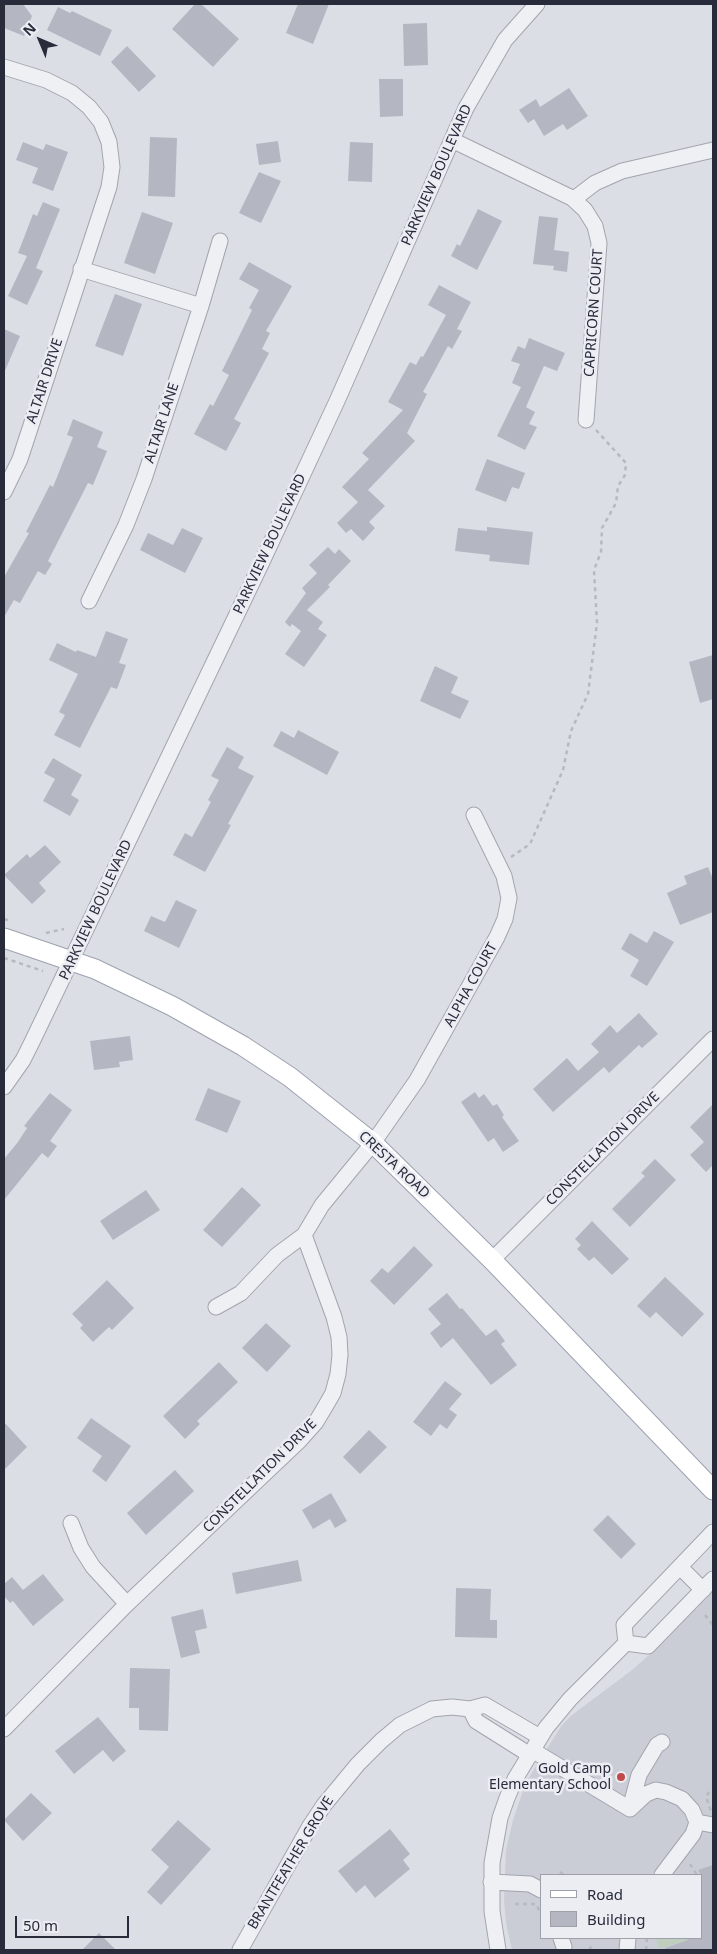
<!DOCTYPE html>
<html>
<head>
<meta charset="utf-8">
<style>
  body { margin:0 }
  #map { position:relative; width:717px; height:1954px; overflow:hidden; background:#dcdee5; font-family:"Noto Sans",sans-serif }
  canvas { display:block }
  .frame { position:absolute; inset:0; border:5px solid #272b3a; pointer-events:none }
  .legend { position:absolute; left:540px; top:1874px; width:162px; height:65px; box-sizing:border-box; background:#ebedf3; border:1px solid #9d9fa9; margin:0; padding:6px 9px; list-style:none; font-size:15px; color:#272b3a }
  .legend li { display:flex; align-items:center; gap:10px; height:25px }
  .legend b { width:25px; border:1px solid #9d9fa9 }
  .north { position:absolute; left:15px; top:15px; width:50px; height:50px; -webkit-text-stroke:4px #ebedf3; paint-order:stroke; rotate:315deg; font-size:14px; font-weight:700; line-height:20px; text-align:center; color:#272b3a }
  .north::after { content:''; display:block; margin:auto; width:18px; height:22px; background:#272b3a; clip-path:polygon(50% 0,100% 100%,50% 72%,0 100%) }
  .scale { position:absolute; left:15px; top:1916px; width:114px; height:22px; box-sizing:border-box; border:2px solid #272b3a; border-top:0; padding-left:6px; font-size:15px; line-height:18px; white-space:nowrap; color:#272b3a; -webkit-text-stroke:4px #ebedf3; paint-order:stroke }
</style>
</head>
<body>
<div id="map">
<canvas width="717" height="1954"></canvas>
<div class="frame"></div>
<ul class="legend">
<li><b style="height:6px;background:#fff"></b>Road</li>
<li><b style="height:14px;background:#b4b7c1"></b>Building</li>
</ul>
<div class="north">N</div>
<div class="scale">50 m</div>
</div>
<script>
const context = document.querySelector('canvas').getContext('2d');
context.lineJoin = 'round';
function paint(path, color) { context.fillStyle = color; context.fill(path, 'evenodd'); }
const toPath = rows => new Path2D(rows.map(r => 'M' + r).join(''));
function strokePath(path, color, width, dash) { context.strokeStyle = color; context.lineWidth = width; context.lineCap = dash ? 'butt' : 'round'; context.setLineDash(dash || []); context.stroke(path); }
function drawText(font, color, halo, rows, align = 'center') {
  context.font = font + ' "Noto Sans",sans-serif'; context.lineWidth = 5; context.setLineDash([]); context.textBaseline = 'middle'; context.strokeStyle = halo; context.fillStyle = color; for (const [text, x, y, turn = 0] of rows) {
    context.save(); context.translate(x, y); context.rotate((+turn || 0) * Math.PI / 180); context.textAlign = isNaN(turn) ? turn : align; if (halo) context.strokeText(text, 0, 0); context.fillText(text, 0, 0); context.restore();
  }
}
const built = toPath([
  [713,1589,713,1950,512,1950,506,1923,504,1901,506,1850,513,1820,525,1785,534,1769,562,1725,572,1715,632,1670,666,1640],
  [541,1875,701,1875,701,1938,541,1938]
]);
const green = toPath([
  [656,1938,687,1938,688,1940,659,1949]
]);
const building = toPath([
  [4,4,23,4,32,16,24,36,4,28],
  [195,4,201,4,239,39,213,67,172,29],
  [298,4,329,4,313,44,286,33],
  [58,7,70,13,72,11,112,30,100,56,47,30],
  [427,23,428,65,404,66,403,24],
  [127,46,156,76,139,92,111,62],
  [379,79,403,79,403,116,380,117],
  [569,88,588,116,567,130,563,124,544,136,534,119,528,123,519,110,536,99,540,107],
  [150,137,177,138,175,197,148,196],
  [278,141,281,162,259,165,256,144],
  [23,142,43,150,46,144,68,152,53,191,32,183,38,168,16,160],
  [350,142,373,143,372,182,348,181],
  [259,172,281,181,261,223,239,213],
  [43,202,60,209,36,268,43,271,27,305,8,296,27,256,18,253,33,214,37,216],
  [478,209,502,221,477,270,451,256,457,244,460,246],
  [142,212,173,223,155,274,124,263],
  [539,216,558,218,554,250,569,252,567,272,553,270,554,266,533,264],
  [249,262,292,286,266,331,270,333,262,349,269,353,234,419,241,423,226,451,194,434,210,404,213,406,229,375,222,371,252,310,249,308,259,290,239,279],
  [439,285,471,302,457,329,462,331,452,349,448,346,423,392,427,394,407,433,415,441,368,490,385,506,369,522,375,528,363,541,351,529,346,533,337,523,358,502,342,487,369,459,362,453,403,410,388,402,410,362,416,365,421,356,423,357,446,315,428,305],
  [115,294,142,304,123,356,95,346],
  [4,329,20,336,4,373],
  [529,338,565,353,557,371,544,366,526,407,535,412,529,424,537,427,525,450,497,436,521,387,512,383,520,364,511,361,518,346,525,349],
  [73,419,103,432,97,447,107,451,93,485,88,483,48,561,52,564,45,575,38,571,20,603,14,600,4,617,4,577,29,533,26,532,50,485,53,487,73,437,67,435],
  [487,459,525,473,519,489,512,487,506,502,475,490],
  [487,527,533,532,529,565,489,561,490,555,455,551,458,528,487,531],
  [182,528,203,538,185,573,140,550,148,533,173,545],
  [328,547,335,554,339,549,351,561,328,585,330,587,307,610,323,622,318,629,327,635,304,667,285,654,301,631,292,624,290,627,285,622,306,593,302,588,317,573,309,565],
  [106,631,128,639,119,663,126,665,117,689,111,687,80,748,54,735,65,715,59,712,78,674,49,660,57,643,76,652,77,650,96,657],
  [713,655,713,699,700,703,689,662],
  [435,666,458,677,451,693,469,701,460,719,420,701],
  [298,730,339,752,327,775,273,746,281,731,294,738],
  [227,747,244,757,238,768,254,776,228,824,231,825,205,872,173,855,185,833,192,837,211,802,208,800,219,780,211,776],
  [53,758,82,775,71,795,79,800,70,816,43,801,55,779,44,773],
  [45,845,61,862,39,883,46,891,32,904,4,875,27,854,30,858],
  [708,867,713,879,713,912,680,925,667,893,687,884,684,876],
  [176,900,197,910,179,948,144,931,151,916,165,922],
  [654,931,674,942,647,986,630,976,639,960,621,949,630,933,647,943],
  [639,1013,658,1034,642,1048,639,1045,609,1073,604,1067,553,1112,533,1089,567,1058,578,1071,599,1052,591,1044,610,1025,617,1033],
  [130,1036,133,1060,119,1062,120,1067,94,1070,90,1041],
  [208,1088,241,1101,227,1133,195,1120],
  [475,1092,479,1098,484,1094,493,1106,497,1104,504,1115,502,1117,519,1141,503,1152,494,1138,488,1142,461,1102],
  [50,1093,72,1110,50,1141,57,1146,48,1158,42,1153,4,1200,4,1159,18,1142,27,1128,24,1126],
  [713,1104,713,1165,706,1172,690,1155,704,1142,690,1127],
  [655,1159,676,1180,630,1227,612,1209,645,1176,641,1173],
  [242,1187,261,1205,222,1247,203,1230],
  [146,1190,160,1210,113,1240,100,1221],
  [592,1221,629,1259,612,1275,594,1257,589,1261,577,1249,581,1245,575,1239],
  [414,1246,433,1265,394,1305,370,1281,382,1268,388,1273],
  [665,1277,704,1314,682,1337,656,1312,650,1318,637,1306],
  [107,1280,134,1308,112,1330,109,1327,93,1342,80,1328,83,1325,72,1314],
  [447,1293,460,1309,462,1308,486,1336,496,1329,505,1341,501,1344,517,1365,491,1385,453,1338,441,1348,430,1333,441,1324,428,1309],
  [266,1323,291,1346,267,1372,242,1348],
  [219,1362,238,1382,197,1421,200,1424,185,1439,163,1416],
  [445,1381,462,1394,449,1409,457,1415,447,1429,440,1424,431,1436,413,1422],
  [91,1418,131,1446,106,1482,92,1471,102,1456,77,1438],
  [4,1422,27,1447,4,1470],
  [369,1430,387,1447,360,1474,343,1457],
  [175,1470,194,1491,146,1535,127,1513],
  [331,1493,347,1521,335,1528,330,1519,313,1529,302,1510],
  [608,1515,636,1544,621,1559,593,1530],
  [298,1560,302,1581,236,1594,232,1573],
  [43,1574,64,1600,33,1626,13,1601,10,1603,4,1596,4,1584,12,1577,23,1590],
  [456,1588,491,1589,490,1620,497,1620,497,1638,455,1637],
  [203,1609,207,1628,195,1631,200,1653,181,1658,171,1617],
  [130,1668,170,1669,168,1731,139,1730,139,1708,129,1708],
  [98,1717,126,1751,113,1762,103,1750,74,1774,55,1751],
  [31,1793,52,1813,23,1841,4,1820],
  [178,1820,211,1849,161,1905,147,1892,169,1867,151,1850],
  [390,1829,410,1854,403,1860,410,1869,375,1898,365,1885,356,1893,338,1871],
  [713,1865,713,1950,666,1950,665,1948,688,1940,687,1938,701,1938,701,1875,698,1870],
  [99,1933,116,1950,82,1950]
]);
const path = toPath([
  [511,857,530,844,563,770,571,731,588,694,597,623,594,570,601,552,602,528,616,503,618,486,625,475,626,463,596,430],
  [4,919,10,921],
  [46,933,64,929],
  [4,958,43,971],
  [705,1615,713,1625],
  [709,1792,706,1797,711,1811],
  [690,1864,697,1875],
  [560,1872,564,1875],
  [515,1904,536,1904,541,1914],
  [590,1950,590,1948,594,1946],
  [646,1950,647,1938]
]);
const minor = toPath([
  [4,67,46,80,72,93,89,107,101,122,109,142,112,167,109,187,20,459,4,492],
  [452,140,572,198,585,210,595,226,599,243,586,420],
  [574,199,595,183,622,171,713,150],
  [81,269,201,306],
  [89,601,126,525,144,479,201,306,220,241],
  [4,1087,23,1060,32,1042,261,564,337,401,466,108,505,40,537,4],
  [492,1260,713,1039],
  [216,1307,241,1293,277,1255,304,1235,322,1205,373,1143,417,1080,497,937,505,919,509,898,504,876,474,815],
  [71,1523,81,1548,93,1567,127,1604],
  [680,1567,703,1590],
  [626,1643,624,1625,713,1532],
  [626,1643,648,1646,713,1579],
  [470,1709,476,1721,530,1755],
  [4,1729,127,1604,299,1441,316,1422,325,1407,333,1393,338,1374,340,1355,339,1337,334,1317,304,1235],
  [532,1750,630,1809],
  [630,1809,646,1794,656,1790,666,1792,682,1799,692,1810,697,1822,693,1834,662,1875],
  [630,1809,639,1775,657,1745,662,1742],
  [697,1822,713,1825],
  [491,1882,530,1884,541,1890],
  [561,1938,564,1947],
  [240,1950,310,1826,324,1805,358,1764,381,1741,400,1725,432,1709,452,1707,470,1709,485,1705,540,1737],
  [498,1950,492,1911,492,1863,500,1818,507,1798,515,1779,546,1728,570,1699,626,1643],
  [627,1950,628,1938]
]);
const major = toPath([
  [4,938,95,969,172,1006,243,1046,290,1077,373,1143,492,1260,713,1490]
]);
const markers = [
  [621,1777,5,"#c24a4b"]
];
const streetNames = [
  ["PARKVIEW BOULEVARD",437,175,-66],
  ["CAPRICORN COURT",594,313,-86],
  ["ALTAIR DRIVE",45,381,-72],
  ["ALTAIR LANE",162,423,-72],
  ["PARKVIEW BOULEVARD",270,544,-65],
  ["PARKVIEW BOULEVARD",96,910,-65],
  ["ALPHA COURT",471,985,-61],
  ["CONSTELLATION DRIVE",603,1149,-45],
  ["CRESTA ROAD",394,1165,43],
  ["CONSTELLATION DRIVE",260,1476,-45],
  ["BRANTFEATHER GROVE",291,1863,-59]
];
const poiNames = [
  ["Gold Camp",611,1769],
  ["Elementary School",611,1785]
];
paint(built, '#cacdd6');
paint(green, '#c0cebe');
paint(building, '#b4b7c1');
strokePath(minor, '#a2a5ae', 17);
strokePath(major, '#9da2b0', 21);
strokePath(path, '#b6b9c0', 2.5, [4, 4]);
strokePath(minor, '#eef0f4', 15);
strokePath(major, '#fff', 19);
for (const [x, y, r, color] of markers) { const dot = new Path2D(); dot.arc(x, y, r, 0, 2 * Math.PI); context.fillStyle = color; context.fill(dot); strokePath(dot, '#ebedf3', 2); }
drawText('14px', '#272b3a', '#ebedf3', streetNames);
drawText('14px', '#272b3a', '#ebedf3', poiNames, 'right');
</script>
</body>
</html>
